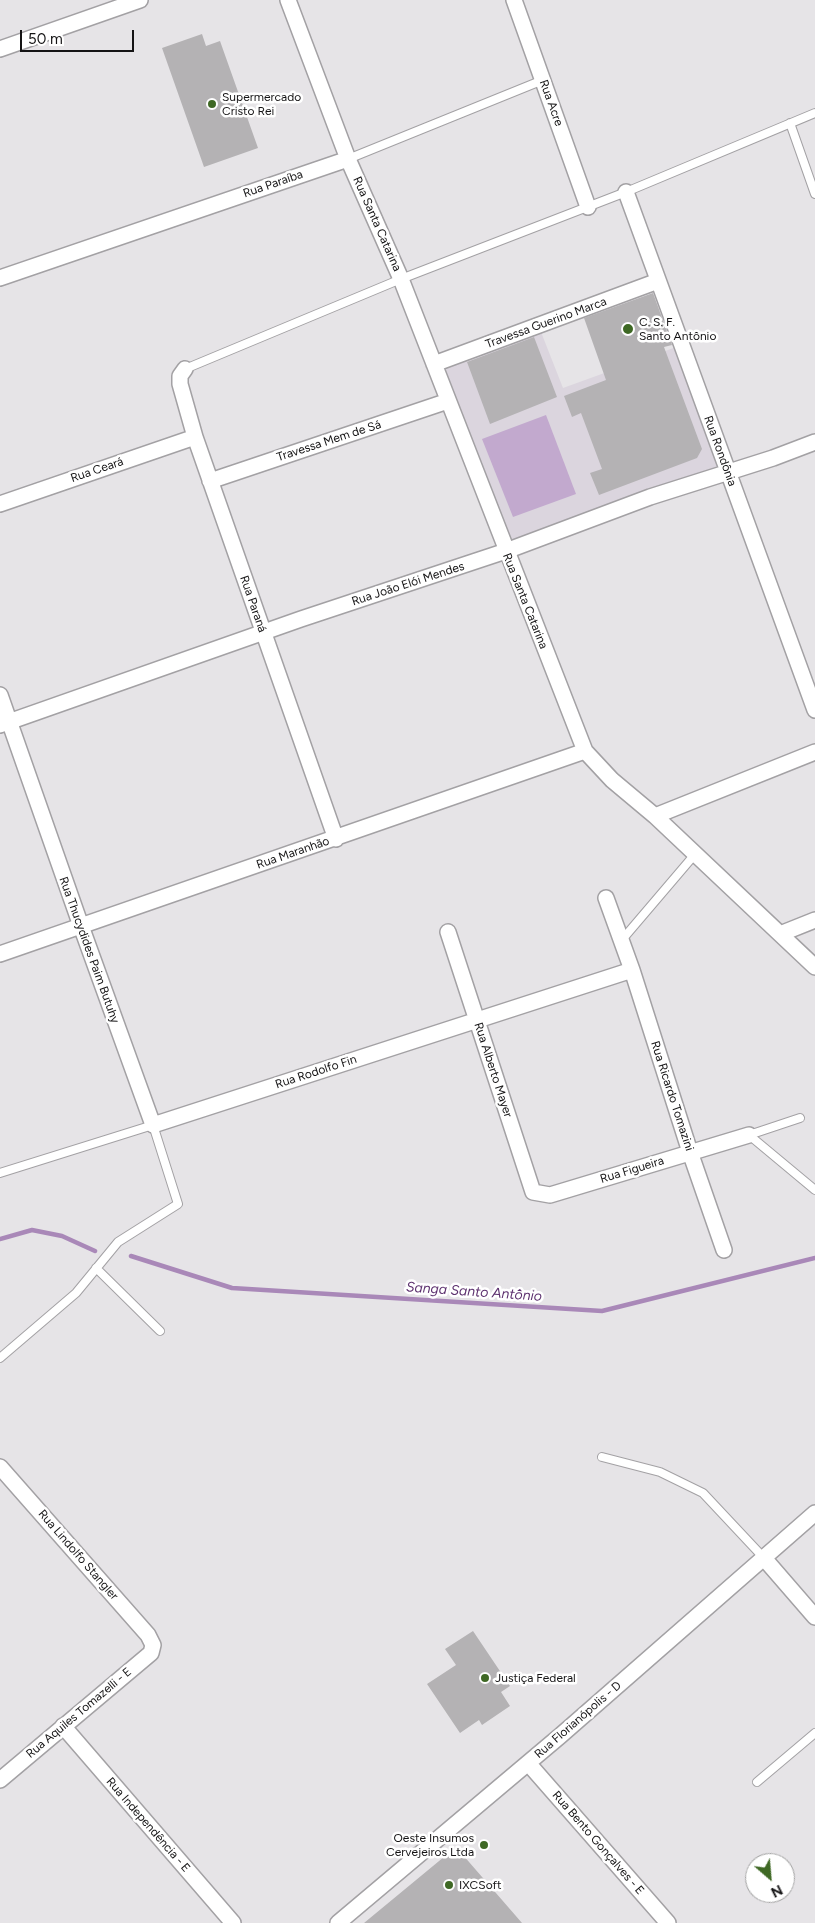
<!DOCTYPE html>
<html>
<head>
<meta charset="utf-8">
<style>
  body { margin:0 }
  #map { position:relative; width:815px; height:1923px; overflow:hidden; background:#e6e4e7; font-family:Figtree,sans-serif }
  canvas { display:block }
  .north { position:absolute; left:745px; top:1853px; width:50px; height:50px; box-sizing:border-box; background:#fff; border:1px solid #a1a1a1; border-radius:50%; rotate:153deg; font-size:14px; font-weight:700; line-height:20px; text-align:center; color:#151415 }
  .north::after { content:''; display:block; margin:auto; width:18px; height:22px; background:#3e6824; clip-path:polygon(50% 0,100% 100%,50% 72%,0 100%) }
  .scale { position:absolute; left:20px; top:30px; width:114px; height:22px; box-sizing:border-box; border:2px solid #151415; border-top:0; padding-left:6px; font-size:15px; line-height:18px; white-space:nowrap; color:#151415; -webkit-text-stroke:4px #fff; paint-order:stroke }
</style>
</head>
<body>
<div id="map">
<canvas width="815" height="1923"></canvas>
<div class="north">N</div>
<div class="scale">50 m</div>
</div>
<script>
const context = document.querySelector('canvas').getContext('2d');
context.lineJoin = 'round';
function paint(path, color) { context.fillStyle = color; context.fill(path, 'evenodd'); }
const toPath = rows => new Path2D(rows.map(r => 'M' + r).join(''));
function strokePath(path, color, width, dash) { context.strokeStyle = color; context.lineWidth = width; context.lineCap = dash ? 'butt' : 'round'; context.setLineDash(dash || []); context.stroke(path); }
function drawText(font, color, halo, rows, align = 'center') {
  context.font = font + ' Figtree,sans-serif'; context.lineWidth = 5; context.setLineDash([]); context.textBaseline = 'middle'; context.strokeStyle = halo; context.fillStyle = color; for (const [text, x, y, turn = 0] of rows) {
    context.save(); context.translate(x, y); context.rotate((+turn || 0) * Math.PI / 180); context.textAlign = isNaN(turn) ? turn : align; if (halo) context.strokeText(text, 0, 0); context.fillText(text, 0, 0); context.restore();
  }
}
const built = toPath([
  [541,332,563,388,679,346,721,467,510,544,445,368]
]);
const green = toPath([
  [546,415,576,494,513,517,482,439]
]);
const stream = toPath([
  [0,1239,32,1230,62,1236,95,1251],
  [131,1256,232,1288,602,1311,815,1258]
]);
const building = toPath([
  [202,34,206,46,220,41,258,148,204,167,162,48],
  [653,293,672,345,664,347,702,449,697,458,599,495,590,473,602,469,581,413,572,417,564,396,606,380,584,318],
  [534,337,557,397,490,424,467,362],
  [473,1631,510,1686,501,1692,510,1706,482,1725,479,1720,460,1733,427,1684,456,1665,445,1649],
  [456,1847,522,1923,364,1923]
]);
const service = toPath([
  [790,123,815,194],
  [348,159,543,80],
  [185,369,401,279,626,192,815,113],
  [621,941,696,853],
  [749,1135,815,1190],
  [749,1135,800,1118],
  [0,1173,153,1125,178,1204,118,1242,76,1293,0,1358],
  [96,1268,160,1331],
  [602,1457,660,1472,703,1493,763,1557],
  [757,1782,815,1733]
]);
const minor = toPath([
  [288,0,348,159,401,279,585,751,612,780,655,816,815,967],
  [514,0,588,207],
  [0,49,140,0],
  [626,192,815,710],
  [0,278,348,159],
  [434,364,658,281],
  [185,369,180,376,180,384,195,437,336,839],
  [210,481,448,401],
  [0,504,195,437],
  [0,695,81,926,153,1125,632,970],
  [0,725,301,619,506,551,650,497,773,458,815,442],
  [655,816,815,752],
  [606,898,632,970,690,1152,724,1250],
  [448,932,533,1192,550,1195,749,1135],
  [780,934,815,920],
  [0,954,585,751],
  [0,1467,148,1635,153,1645,151,1653,0,1780],
  [763,1557,815,1617],
  [63,1726,233,1923],
  [528,1763,668,1923],
  [338,1923,560,1736,815,1513]
]);
const markers = [
  [212,104,5,"#3e6824"],
  [628,329,6,"#3e6824"],
  [485,1678,5,"#3e6824"],
  [484,1845,5,"#3e6824"],
  [449,1885,5,"#3e6824"]
];
const poiNames = [
  ["Supermercado",222,97],
  ["Cristo Rei",222,111],
  ["C. S. F.",639,322],
  ["Santo Antônio",639,336],
  ["Justiça Federal",495,1678],
  ["Oeste Insumos",474,1838,"right"],
  ["Cervejeiros Ltda",474,1852,"right"],
  ["IXCSoft",459,1885]
];
const streetNames = [
  ["Rua Acre",551,103,70],
  ["Rua Paraíba",273,184,-19],
  ["Rua Santa Catarina",377,224,66],
  ["Travessa Guerino Marca",546,323,-20],
  ["Travessa Mem de Sá",329,441,-18],
  ["Rua Rondônia",720,451,70],
  ["Rua Ceará",97,470,-19],
  ["Rua João Elói Mendes",408,584,-18],
  ["Rua Santa Catarina",525,601,68],
  ["Rua Paraná",253,604,71],
  ["Rua Maranhão",293,853,-19],
  ["Rua Thucydides Paim Butuhy",89,950,70],
  ["Rua Alberto Mayer",493,1070,72],
  ["Rua Rodolfo Fin",316,1072,-18],
  ["Rua Ricardo Tomazini",672,1096,72],
  ["Rua Figueira",632,1170,-17],
  ["Rua Lindolfo Stangler",78,1555,49],
  ["Rua Aquiles Tomazelli - E",79,1713,-40],
  ["Rua Florianópolis - D",578,1720,-41],
  ["Rua Independência - E",148,1825,49],
  ["Rua Bento Gonçalves - E",598,1843,49]
];
const waterNames = [
  ["Sanga Santo Antônio",474,1292,4]
];
paint(built, '#dbd5de');
paint(green, '#c2a9ce');
strokePath(stream, '#a988b8', 4.5);
paint(building, '#b4b2b4');
strokePath(service, '#a3a1a4', 10);
strokePath(minor, '#a3a1a4', 18);
strokePath(service, '#fff', 8);
strokePath(minor, '#fff', 15);
for (const [x, y, r, color] of markers) { const dot = new Path2D(); dot.arc(x, y, r, 0, 2 * Math.PI); context.fillStyle = color; context.fill(dot); strokePath(dot, '#fff', 2); }
drawText('12px', '#151415', '#fff', poiNames, 'left');
drawText('12px', '#151415', '#fff', streetNames);
drawText('italic 14px', '#5d316f', '#fff', waterNames);
</script>
</body>
</html>
